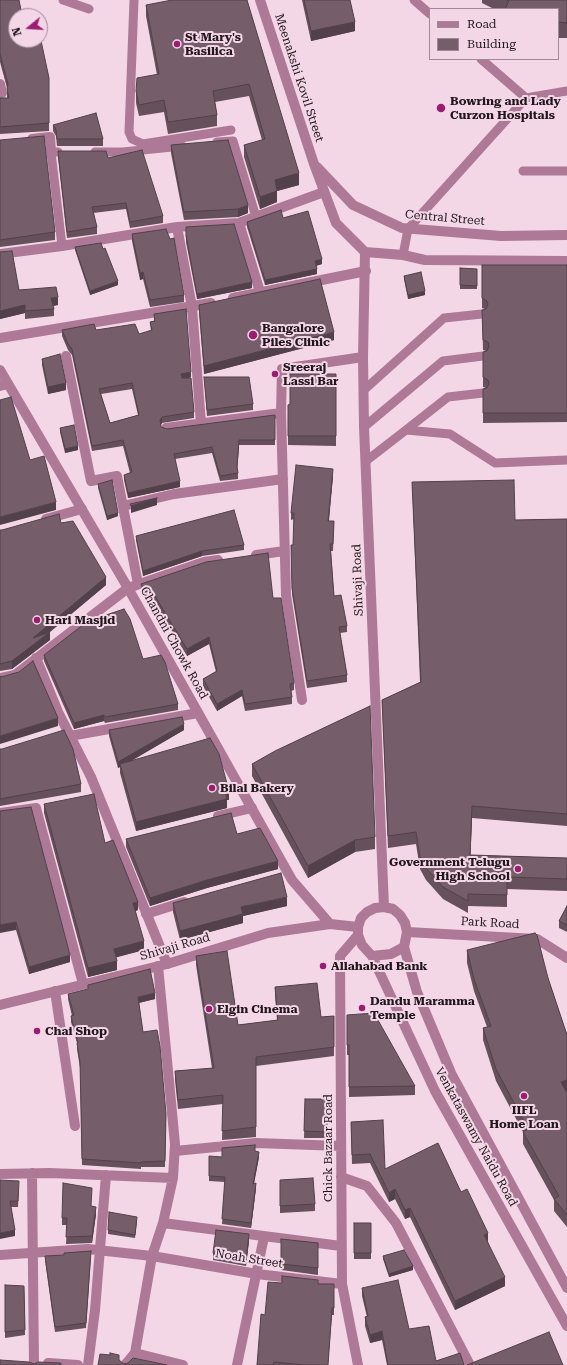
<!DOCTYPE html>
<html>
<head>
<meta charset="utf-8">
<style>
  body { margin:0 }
  #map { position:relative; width:567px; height:1365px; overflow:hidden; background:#f4d7e6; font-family:"Roboto Serif",serif }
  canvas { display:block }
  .legend { position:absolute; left:429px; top:8px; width:130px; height:52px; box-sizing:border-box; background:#f4d7e6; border:1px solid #9f8a95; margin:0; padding:5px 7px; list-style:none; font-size:12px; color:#20161c }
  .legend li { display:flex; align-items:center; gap:8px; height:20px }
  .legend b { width:20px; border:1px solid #9f8a95 }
  .north { position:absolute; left:8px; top:8px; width:40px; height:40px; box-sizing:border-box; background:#f4d7e6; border:1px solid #9f8a95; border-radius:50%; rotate:252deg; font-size:11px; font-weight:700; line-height:16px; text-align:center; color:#20161c }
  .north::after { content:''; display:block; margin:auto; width:14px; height:18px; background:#9b1d73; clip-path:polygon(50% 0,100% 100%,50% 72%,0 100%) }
</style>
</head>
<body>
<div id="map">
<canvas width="567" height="1365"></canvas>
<ul class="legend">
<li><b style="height:5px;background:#ae7997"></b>Road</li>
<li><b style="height:11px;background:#755d6a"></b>Building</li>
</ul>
<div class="north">N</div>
</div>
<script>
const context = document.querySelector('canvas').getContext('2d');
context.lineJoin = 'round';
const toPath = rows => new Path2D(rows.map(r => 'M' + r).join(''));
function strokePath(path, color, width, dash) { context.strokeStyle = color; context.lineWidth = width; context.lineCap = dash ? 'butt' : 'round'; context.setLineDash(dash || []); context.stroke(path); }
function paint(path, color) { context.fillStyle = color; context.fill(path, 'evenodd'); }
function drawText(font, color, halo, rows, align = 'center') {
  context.font = font + ' "Roboto Serif",serif'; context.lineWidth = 4; context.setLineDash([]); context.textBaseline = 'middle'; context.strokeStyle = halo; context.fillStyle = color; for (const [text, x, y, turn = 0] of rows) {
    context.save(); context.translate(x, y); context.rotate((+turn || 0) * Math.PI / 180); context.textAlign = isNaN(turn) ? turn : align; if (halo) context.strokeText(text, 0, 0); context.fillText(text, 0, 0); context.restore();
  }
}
const service = toPath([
  [63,0,89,9],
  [134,0,129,132,132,139,143,144,231,130],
  [414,0,430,14],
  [481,59,526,98],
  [217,142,233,141,256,217],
  [58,152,51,152,62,246],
  [95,152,123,152,182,146],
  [523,171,567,171],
  [403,255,408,229,526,98,567,91],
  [364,390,444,318,482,314],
  [364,427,443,361,483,356],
  [406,430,448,397,483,393],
  [366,461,406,430,450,434,495,463,567,460]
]);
const minor = toPath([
  [0,84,2,93,0,93],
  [32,139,50,137,51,152],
  [239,223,324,192],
  [177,227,192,307,201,424],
  [0,254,62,246,177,227,239,223,260,292],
  [233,298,366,271],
  [0,338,211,303],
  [66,356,91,481,117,476,138,584],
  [0,386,8,384],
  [166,428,281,413],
  [123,506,174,494,283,479],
  [46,519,82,509],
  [256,555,284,551],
  [36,658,58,712,91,777,167,964],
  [0,678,15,675,128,588,204,562,218,560],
  [302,700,286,595,281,413,282,369,363,357],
  [70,736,198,713],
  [0,813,36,808,83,984],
  [218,816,252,808],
  [146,914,184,902],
  [407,932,537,939,567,958],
  [358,935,340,956,342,1284,358,1365],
  [55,991,75,1126],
  [175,1151,256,1143,341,1146],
  [32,1173,34,1365],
  [0,1174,50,1173,173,1178],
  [341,1177,367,1186,396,1223,470,1365],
  [163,1223,341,1246],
  [0,1255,88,1249,152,1256,257,1274,342,1284],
  [135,1353,183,1365],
  [48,1363,78,1365],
  [88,1365,95,1310,106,1175],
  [125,1365,135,1353,152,1256,163,1223,173,1178,175,1144,158,966],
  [237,1365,264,1237]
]);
const tertiary = toPath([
  [260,0,314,164,336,223,365,252,403,255,425,260,567,261],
  [317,167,353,205,402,228,501,236,567,235],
  [365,252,363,357,364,427,384,907],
  [0,370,128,588,292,880,330,924],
  [372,956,391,954,404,947],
  [0,1005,167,964,268,933,330,924,358,927],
  [567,1288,451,1073,417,992,404,947,407,932,405,923,400,915,393,909,384,907,375,908,367,912,361,918,358,927,358,935,362,945,372,956,435,1091,567,1326]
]);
const wall = toPath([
  [0,0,22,15,49,78,49,131,0,134,0,98,7,98,7,88,0,62],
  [247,0,299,185,277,191,277,202,260,209,244,157,244,145,262,140,249,96,215,102,217,115,217,126,168,134,164,112,139,116,136,103,136,91,157,75,146,16,146,5],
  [302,0,350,0,355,31,311,41],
  [482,0,567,0,567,38,558,38,558,9,494,9,482,3],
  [53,125,103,139,103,146,57,146,56,136,53,131],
  [0,140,55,232,55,240,0,247],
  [171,145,248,213,238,217,184,220,171,153],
  [58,151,108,158,163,216,163,223,130,228,126,209,93,213,97,227,97,234,67,238,58,158],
  [283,218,322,264,316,266,317,274,265,285,247,227,247,222],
  [186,227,252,288,197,299,186,242],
  [132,234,170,239,184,295,184,302,150,307,143,279,140,280,132,241],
  [75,247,103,249,118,285,90,295,75,250],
  [0,252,19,290,58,305,53,306,54,309,54,316,25,319,25,313,0,319],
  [482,265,567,265,567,422,483,423,483,389,486,388,483,387,483,352,486,351,483,350,482,310,485,309,482,308],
  [460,268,477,269,477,289,460,289],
  [404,276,425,295,408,299,404,279],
  [199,305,334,340,204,374,199,312],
  [154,314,191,377,189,378,194,412,194,418,162,423,161,425,161,427,167,429,275,415,275,445,239,445,237,468,238,473,238,479,220,481,212,453,175,459,180,487,128,498,124,480,124,475,130,473,123,446,92,451,72,355,68,350,62,336,62,330,96,330,139,334,151,331,150,322,154,321],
  [132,389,138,415,110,423,101,394],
  [42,359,66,390,48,394,42,365],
  [336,374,336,446,288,445,288,414,290,404],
  [204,377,253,404,253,410,207,416],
  [60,428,78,450,65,453,60,432],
  [333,476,329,521,334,521,333,551,331,551,334,596,347,626,347,632,340,633,347,675,347,682,307,688,292,594,291,545,293,545,294,519,291,520,291,513],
  [412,482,515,520,567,519,567,826,472,818,470,855,567,858,567,891,507,889,507,907,468,906,468,913,443,899,426,880,420,869,416,844,388,848,382,700,420,682],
  [98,484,118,516,107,520,98,488],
  [61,523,106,585,49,633,50,640,12,669,0,671,0,530],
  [136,536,244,545,244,550,202,556,143,576,136,540],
  [141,584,273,598,294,683,294,690,291,691,292,697,292,704,245,711,242,696,217,711,203,686,203,679,216,672,209,644,187,656,150,595,145,597,141,591],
  [44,655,143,659,178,704,178,710,105,723,104,721,74,729,44,661],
  [109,730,184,730,132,760,229,800,227,800,227,808,136,831,120,773,120,767,118,768,109,736],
  [0,749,81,784,81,792,0,806],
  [252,764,375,837,375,849,355,852,308,878,252,776],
  [44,804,105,843,138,910,135,911,144,950,116,957,117,970,88,977,44,813],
  [0,811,70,962,29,974,16,930],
  [237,834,278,869,207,888,150,906,126,847,126,839],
  [173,903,287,906,243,916,243,923,180,940,173,912],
  [567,906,567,932,559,928,559,921],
  [467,950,548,978,567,1035,567,1092,566,1092,567,1093,567,1227,554,1211,554,1200,523,1144,523,1132,496,1081,483,1040,483,1028,487,1027,474,991,467,963],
  [196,956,238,1025,277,1020,275,996,275,987,321,1017,334,1016,334,1056,256,1066,256,1137,222,1140,223,1104,178,1109,175,1080,175,1071,212,1068,196,965],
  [68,994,155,999,139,1003,143,1032,166,1114,165,1167,141,1167,141,1169,82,1165,80,1068,77,1049,77,1043,71,1022,71,1016,72,1016,68,999],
  [347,1015,415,1086,415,1095,349,1097,349,1055,347,1055],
  [305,1099,327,1099,327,1138,304,1138],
  [351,1122,385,1169,461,1192,488,1242,505,1286,455,1310,410,1217,405,1219,395,1199,389,1202,370,1163,352,1164],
  [255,1151,259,1157,254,1184,256,1188,251,1228,222,1224,225,1182,209,1181,209,1176,222,1157],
  [0,1180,19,1187,18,1207,11,1207,15,1236],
  [280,1180,315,1204,315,1211,280,1213],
  [91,1206,96,1214,92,1243,66,1244,67,1225,62,1225,62,1218],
  [137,1221,135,1238,108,1234,108,1230],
  [354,1223,371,1223,371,1259,354,1259],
  [281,1239,318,1243,318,1275,281,1270],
  [249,1241,246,1266,213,1260,213,1253],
  [45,1256,91,1256,86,1328,55,1332,45,1260],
  [383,1256,413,1270,389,1277,383,1259],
  [282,1283,334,1284,334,1315,332,1315,328,1365,257,1365,265,1315],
  [5,1285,24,1286,25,1335,5,1338],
  [362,1288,409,1329,436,1361,464,1365,387,1365,382,1340,370,1343,365,1326,365,1317,367,1317,362,1296]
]);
const shadedWall = toPath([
  [355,22,355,31,311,41,311,31],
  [299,173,299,185,277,191,277,202,260,209,260,197,275,180],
  [248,205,248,213,238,217,238,209],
  [322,259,322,264,315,266,315,261],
  [317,269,317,274,265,285,265,280],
  [143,272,143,279,140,280,140,273],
  [118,281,118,285,90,295,90,291],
  [252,282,252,288,197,299,197,294],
  [425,291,425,295,408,299,408,295],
  [58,297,58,305,51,306,51,298],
  [25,305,25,313,0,319,0,311],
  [334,332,334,340,204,374,204,366],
  [191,372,191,377,181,380,181,374],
  [66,383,66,390,48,394,48,387],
  [162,417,162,423,160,426,160,420],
  [239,440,239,445,237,473,237,467],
  [78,446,78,450,65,453,65,449],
  [333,469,333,476,328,527,328,521],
  [180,481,180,487,128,498,128,493],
  [157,498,157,505,131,513,131,506],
  [56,502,56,510,0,525,0,517],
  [118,513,118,516,107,520,107,516],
  [202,551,202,556,143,576,143,571],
  [106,577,106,585,43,637,50,632,50,640,12,669,12,661,33,638],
  [150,588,150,595,145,597,145,591],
  [209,637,209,644,187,656,187,649],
  [242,690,242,696,217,711,217,704],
  [104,715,104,721,74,729,74,723],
  [58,718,58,726,0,744,0,736],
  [184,724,184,730,121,767,120,764,120,767,118,768,118,762],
  [229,791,229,800,227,800,227,808,136,831,136,822],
  [472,806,472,818,470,867,470,855],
  [355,840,355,852,308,878,308,866],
  [278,861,278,869,207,888,150,906,150,898,207,880],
  [287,897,287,906,243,916,243,923,180,940,180,931,241,907],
  [138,902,138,910,133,912,133,903],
  [16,922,16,930,0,933,0,925],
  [144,941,144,950,114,958,114,949],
  [70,955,70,962,29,974,29,967],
  [117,961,117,970,88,977,88,968],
  [155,993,155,999,138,1003,138,997],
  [567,1080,567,1092,561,1094,561,1082],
  [259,1152,259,1157,253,1188,253,1184],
  [256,1183,256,1188,251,1228,251,1223],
  [395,1189,395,1199,389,1202,389,1193],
  [96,1207,96,1214,92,1243,92,1236],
  [410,1208,410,1217,405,1219,405,1210],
  [15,1230,15,1236,0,1239,0,1233],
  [488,1233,488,1242,484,1235],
  [249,1234,249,1241,246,1266,246,1259],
  [413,1266,413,1270,389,1277,389,1274],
  [505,1277,505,1286,455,1310,455,1301],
  [382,1331,382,1340,370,1343,370,1335]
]);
const building = toPath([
  [0,0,19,0,22,15,35,13,36,16,16,16,16,40,40,40,40,36,49,78,49,123,0,127,0,98,9,98,7,89,8,84,0,54,0,0],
  [172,0,247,0,299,173,275,180,277,191,260,197,244,145,265,139,249,84,213,91,217,115,168,122,164,100,139,105,136,91,137,78,159,74,146,5,172,0],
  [304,0,350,0,355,22,311,31,304,0],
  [507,0,567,0,567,23,558,22,558,9,505,9,509,1,507,0],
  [96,113,103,139,57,139,56,129,53,125,96,113],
  [44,136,55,232,0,240,0,140,44,136],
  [228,140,248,205,238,209,184,212,171,145,228,140],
  [142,150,163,216,130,222,126,203,92,207,97,227,67,232,58,151,106,151,108,158,142,150],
  [281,210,283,218,308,211,322,259,315,261,317,269,265,280,247,222,281,210],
  [234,224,252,282,197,294,186,236,186,227,234,224],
  [166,229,170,239,174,238,184,295,150,300,143,272,140,273,132,234,166,229],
  [101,243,103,249,105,248,118,281,90,291,75,247,101,243],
  [12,251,19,290,56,287,58,297,51,298,54,309,25,311,25,305,0,311,0,252,12,251],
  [482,265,567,265,567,413,483,413,483,389,487,388,489,383,488,380,483,377,483,352,487,351,489,346,488,342,483,340,482,310,486,309,488,304,487,301,482,298,482,265],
  [460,268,477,269,477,286,460,285,460,268],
  [421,272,425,291,408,295,404,276,421,272],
  [320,279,334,332,204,366,199,305,320,279],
  [186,309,191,372,181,374,182,378,191,378,194,412,162,417,160,420,161,427,167,429,275,415,275,440,239,440,237,467,238,473,220,476,212,447,174,454,180,481,128,493,124,475,132,472,123,440,92,446,72,349,68,344,62,330,94,324,96,330,135,324,139,334,152,330,150,322,155,321,154,314,186,309],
  [132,383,139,415,110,423,99,389,132,383],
  [60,354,66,383,48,387,42,359,60,354],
  [290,374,336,374,336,436,288,436,288,405,290,404,290,374],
  [204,377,249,377,253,404,207,410,204,377],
  [11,397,30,460,44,456,56,502,0,517,0,400,11,397],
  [74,425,78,446,65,449,60,428,74,425],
  [296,465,333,469,328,521,334,521,333,544,330,544,334,596,341,595,347,626,339,627,347,675,307,681,292,588,291,545,293,545,294,513,291,513,296,465],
  [112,480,118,513,107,516,98,484,112,480],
  [514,480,515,520,567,519,567,814,472,806,470,855,567,858,567,879,507,877,507,895,468,894,468,901,443,887,426,868,420,857,416,832,388,836,382,700,421,682,412,482,514,480],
  [157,498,131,506,130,504,157,498],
  [234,510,244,545,202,551,143,571,136,536,234,510],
  [59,514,61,523,73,521,106,577,33,638,50,632,12,661,0,664,0,530,2,530,59,514],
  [268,553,273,598,281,598,294,683,290,684,292,697,245,704,242,690,217,704,203,679,217,671,209,637,187,649,150,588,145,591,141,584,206,562,268,553],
  [124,609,130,619,143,659,161,655,165,662,178,704,105,717,104,715,74,723,44,655,88,621,124,609],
  [33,661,58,718,0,736,0,676,1,677,19,672,33,661],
  [370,706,375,837,355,840,308,866,252,764,275,751,370,706],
  [182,717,184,724,118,762,109,730,182,717],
  [64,730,73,749,81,784,0,799,0,749,2,749,64,730],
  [210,738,219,754,229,791,225,792,227,799,136,822,120,764,210,738],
  [94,794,105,843,113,840,138,902,133,903,144,941,114,949,117,961,88,968,44,804,94,794],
  [31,807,70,955,29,967,16,922,0,925,0,811,31,807],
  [231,813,237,834,260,828,278,861,207,880,150,898,126,839,231,813],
  [281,873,287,897,241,907,243,914,180,931,173,903,281,873],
  [567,906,567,925,559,921,567,906],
  [535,933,537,935,548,978,567,1035,567,1080,561,1082,567,1093,567,1215,554,1199,559,1196,523,1132,528,1129,496,1069,483,1028,491,1026,474,979,467,950,535,933],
  [227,951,238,1025,278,1020,275,987,317,983,321,1017,334,1016,334,1047,256,1057,256,1127,222,1131,223,1095,178,1100,175,1071,214,1068,196,956,227,951],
  [150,969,155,993,138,997,143,1032,157,1030,160,1046,166,1114,165,1161,141,1162,141,1163,82,1159,80,1062,77,1043,78,1043,71,1016,74,1015,68,994,88,989,88,985,150,969],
  [374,1013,415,1086,349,1087,349,1045,347,1045,347,1015,374,1013],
  [305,1099,327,1099,327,1132,304,1131,305,1099],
  [383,1120,385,1169,438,1143,461,1192,467,1189,488,1233,484,1235,505,1277,455,1301,410,1208,405,1210,395,1189,389,1193,370,1154,352,1155,351,1122,383,1120],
  [255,1145,255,1151,259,1152,253,1184,256,1183,251,1223,222,1219,225,1177,209,1176,209,1156,222,1157,222,1148,255,1145],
  [313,1178,315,1204,280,1206,280,1180,313,1178],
  [0,1180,19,1181,18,1201,10,1201,15,1230,0,1233,0,1180],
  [63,1183,92,1188,91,1206,96,1207,92,1236,66,1237,67,1218,62,1218,63,1183],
  [109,1212,137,1217,135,1235,108,1230,109,1212],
  [354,1223,371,1223,371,1253,354,1253,354,1223],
  [216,1230,249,1234,246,1259,213,1253,216,1230],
  [281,1239,318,1243,318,1268,281,1264,281,1239],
  [404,1250,413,1266,389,1274,383,1256,404,1250],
  [91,1251,86,1323,55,1327,45,1256,64,1255,64,1253,91,1251],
  [282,1276,318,1280,318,1284,334,1284,334,1308,332,1308,328,1365,305,1365,274,1362,273,1365,257,1365,261,1314,265,1315,268,1282,282,1283,282,1276],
  [398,1280,409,1329,429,1326,436,1361,460,1353,464,1365,388,1365,382,1331,370,1335,365,1317,368,1316,362,1288,398,1280],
  [5,1285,24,1286,25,1330,5,1332,5,1285],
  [549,1332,563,1365,467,1365,549,1332],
  [110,1353,119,1355,119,1360,124,1364,128,1363,133,1358,167,1365,98,1365,100,1354,110,1355,110,1353],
  [0,1360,29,1362,34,1364,38,1362,61,1363,61,1365,0,1365,0,1360]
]);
const markers = [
  [177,44,4,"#9b1d73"],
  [441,108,5,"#9b1d73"],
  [253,335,5,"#9b1d73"],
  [275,374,4,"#9b1d73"],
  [37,620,4,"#9b1d73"],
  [212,788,4,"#9b1d73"],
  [518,869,4,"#9b1d73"],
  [323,966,4,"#9b1d73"],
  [362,1008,4,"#9b1d73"],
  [209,1009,4,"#9b1d73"],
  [37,1031,4,"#9b1d73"],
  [524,1096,4,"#9b1d73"]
];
const poiNames = [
  ["St Mary's",185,37],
  ["Basilica",185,51],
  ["Bowring and Lady",450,101],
  ["Curzon Hospitals",450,115],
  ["Bangalore",262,328],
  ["Piles Clinic",262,342],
  ["Sreeraj",283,367],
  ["Lassi Bar",283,381],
  ["Hari Masjid",45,620],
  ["Bilal Bakery",220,788],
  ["Government Telugu",510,862,"right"],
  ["High School",510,876,"right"],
  ["Allahabad Bank",331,966],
  ["Dandu Maramma",370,1001],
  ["Temple",370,1015],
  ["Elgin Cinema",217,1009],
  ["Chai Shop",45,1031],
  ["IIFL",524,1110,"center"],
  ["Home Loan",524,1124,"center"]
];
const streetNames = [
  ["Meenakshi Kovil Street",299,78,72],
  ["Central Street",445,218,5],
  ["Shivaji Road",358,580,-92],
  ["Chandni Chowk Road",174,643,61],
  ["Park Road",490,923,3],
  ["Shivaji Road",175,947,-16],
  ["Venkataswamy Naidu Road",476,1137,61],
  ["Chick Bazaar Road",328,1148,-90],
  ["Noah Street",249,1259,9]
];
strokePath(service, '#ae7997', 9);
strokePath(minor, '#ae7997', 10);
strokePath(tertiary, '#ae7997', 10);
paint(wall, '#65505b');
paint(shadedWall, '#52414a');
paint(building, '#755d6a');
strokePath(building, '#52414a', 1);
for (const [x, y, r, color] of markers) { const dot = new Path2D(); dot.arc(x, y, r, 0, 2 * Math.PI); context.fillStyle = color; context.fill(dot); strokePath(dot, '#f4d7e6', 1.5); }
drawText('bold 12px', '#20161c', '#f4d7e6', poiNames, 'left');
drawText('12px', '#20161c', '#f4d7e6', streetNames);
</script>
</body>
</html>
